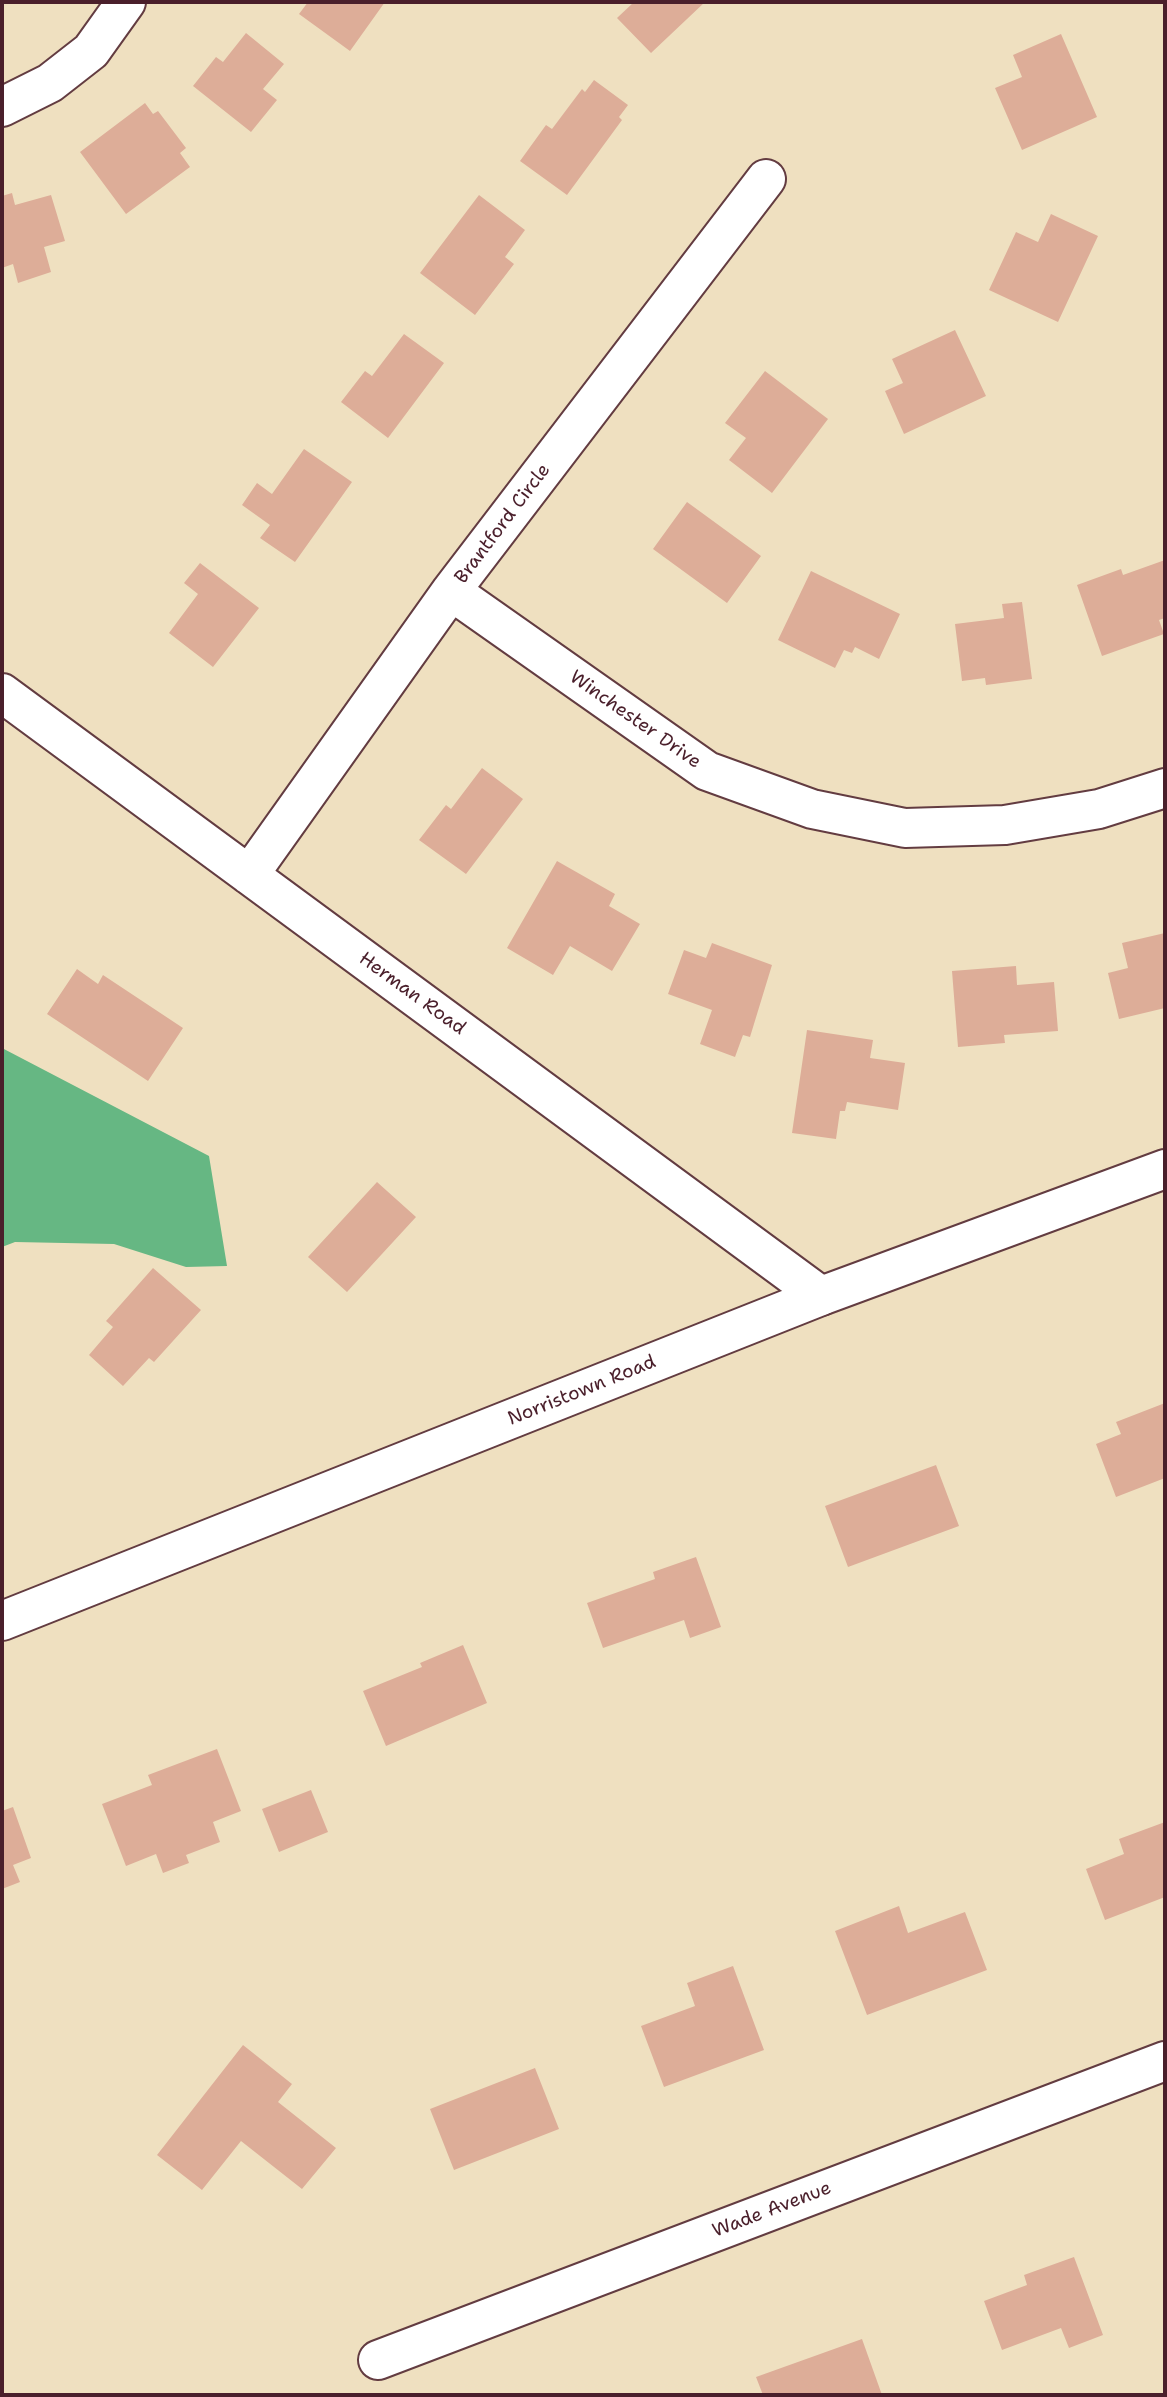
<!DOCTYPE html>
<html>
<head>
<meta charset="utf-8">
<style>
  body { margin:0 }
  #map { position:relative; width:1167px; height:2397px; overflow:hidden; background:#efe0c0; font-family:"Shantell Sans",sans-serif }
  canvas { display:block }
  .frame { position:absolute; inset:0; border:4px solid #4a1f2b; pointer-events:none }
</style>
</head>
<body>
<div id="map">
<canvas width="1167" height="2397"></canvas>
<div class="frame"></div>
</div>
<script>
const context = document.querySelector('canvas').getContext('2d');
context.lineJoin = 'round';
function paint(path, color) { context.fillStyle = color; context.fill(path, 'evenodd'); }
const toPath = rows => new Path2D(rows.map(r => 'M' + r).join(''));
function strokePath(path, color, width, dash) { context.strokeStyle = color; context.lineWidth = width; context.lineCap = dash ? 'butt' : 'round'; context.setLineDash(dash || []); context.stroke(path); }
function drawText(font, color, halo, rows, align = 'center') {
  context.font = font + ' "Shantell Sans",sans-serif'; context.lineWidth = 6; context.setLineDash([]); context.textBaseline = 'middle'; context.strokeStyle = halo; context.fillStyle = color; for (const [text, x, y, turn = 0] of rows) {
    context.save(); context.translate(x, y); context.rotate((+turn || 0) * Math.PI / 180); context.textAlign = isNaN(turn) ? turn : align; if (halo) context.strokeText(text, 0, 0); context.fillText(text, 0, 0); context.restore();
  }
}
const forest = toPath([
  [2,1048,209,1156,227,1266,186,1267,114,1244,15,1242,2,1247]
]);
const building = toPath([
  [308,2,385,2,350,51,299,14],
  [634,2,705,2,651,53,617,18],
  [246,33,284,64,263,89,277,100,251,132,193,86,216,57,223,62],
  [1061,34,1097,117,1022,150,995,88,1022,77,1013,55],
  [594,80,628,105,619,117,622,120,567,195,520,161,546,125,552,129,582,89,585,92],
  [145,103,153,114,158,111,186,148,180,153,190,167,126,214,80,152],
  [12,193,15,205,51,195,65,241,44,247,51,272,18,283,13,264,2,268,2,196],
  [479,195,525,230,505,257,514,264,475,315,420,273],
  [1051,214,1098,236,1058,322,989,290,1016,232,1038,242],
  [955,330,986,396,904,434,885,391,903,383,892,359],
  [404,334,444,363,388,438,341,402,365,371,372,376],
  [765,371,828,419,772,493,729,460,746,438,725,423],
  [304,449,352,482,295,562,260,538,270,525,242,505,257,483,272,494],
  [687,502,761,556,727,603,653,549],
  [1165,560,1165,618,1159,620,1164,634,1102,656,1077,585,1121,569,1123,575],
  [200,563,259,608,213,667,169,633,198,594,184,583],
  [811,571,900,614,879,659,855,647,852,653,844,650,835,668,778,640],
  [1022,602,1032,679,986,685,985,678,962,681,955,624,1004,618,1002,604],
  [482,768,523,799,466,874,419,840,446,805,451,809],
  [557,861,615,894,609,906,640,924,612,971,570,946,553,975,507,948],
  [1165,933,1165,1008,1119,1019,1108,973,1128,968,1122,943],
  [712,943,772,965,750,1037,743,1035,735,1057,700,1044,712,1010,668,994,684,950,706,958],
  [1016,966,1017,985,1054,982,1058,1031,1004,1035,1005,1043,958,1047,952,971],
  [77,969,98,984,103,975,183,1028,148,1081,47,1014],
  [807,1030,873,1040,870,1058,905,1063,898,1110,847,1102,845,1111,840,1111,836,1139,792,1133],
  [377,1182,416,1217,347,1292,308,1257],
  [153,1268,201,1310,154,1362,149,1358,123,1386,89,1355,113,1327,106,1321],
  [1165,1403,1165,1478,1116,1497,1096,1444,1121,1434,1116,1422],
  [936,1465,959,1526,848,1567,825,1506],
  [696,1557,721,1627,690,1638,684,1620,603,1648,587,1603,655,1579,653,1572],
  [463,1645,487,1703,386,1746,363,1691,422,1667,420,1663],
  [217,1749,241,1811,213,1822,220,1842,186,1855,189,1863,163,1873,156,1854,126,1866,102,1804,152,1785,148,1775],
  [311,1790,328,1832,279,1852,262,1809],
  [13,1807,31,1858,13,1865,20,1882,2,1889,2,1811],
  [1165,1822,1165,1897,1105,1920,1086,1869,1124,1854,1119,1839],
  [899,1906,908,1933,965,1912,987,1970,867,2015,835,1931],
  [733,1966,764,2050,664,2087,641,2026,695,2006,687,1983],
  [243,2045,292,2084,278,2102,336,2148,302,2189,241,2141,202,2190,157,2155],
  [535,2068,559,2129,454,2170,430,2109],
  [1074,2257,1103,2335,1069,2348,1061,2328,1002,2350,984,2301,1027,2285,1024,2275],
  [862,2339,882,2395,763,2395,756,2377]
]);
const minor = toPath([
  [2,107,50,83,91,51,126,2],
  [451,591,707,771,812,809,905,828,1005,825,1099,809,1165,788],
  [2,693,821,1296],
  [249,875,451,591,766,179],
  [378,2360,1165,2061]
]);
const major = toPath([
  [2,1621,821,1296,1165,1169]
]);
const streetNames = [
  ["Brantford Circle",503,524,-53],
  ["Winchester Drive",635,720,35],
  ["Herman Road",412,994,36],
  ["Norristown Road",582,1391,-22],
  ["Wade Avenue",772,2210,-21]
];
paint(forest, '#66b783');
paint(building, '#ddad98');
strokePath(minor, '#633c41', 42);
strokePath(major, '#633c41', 42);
strokePath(minor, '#fff', 38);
strokePath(major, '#fff', 38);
drawText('19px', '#4a1f2b', '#fff', streetNames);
</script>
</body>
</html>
